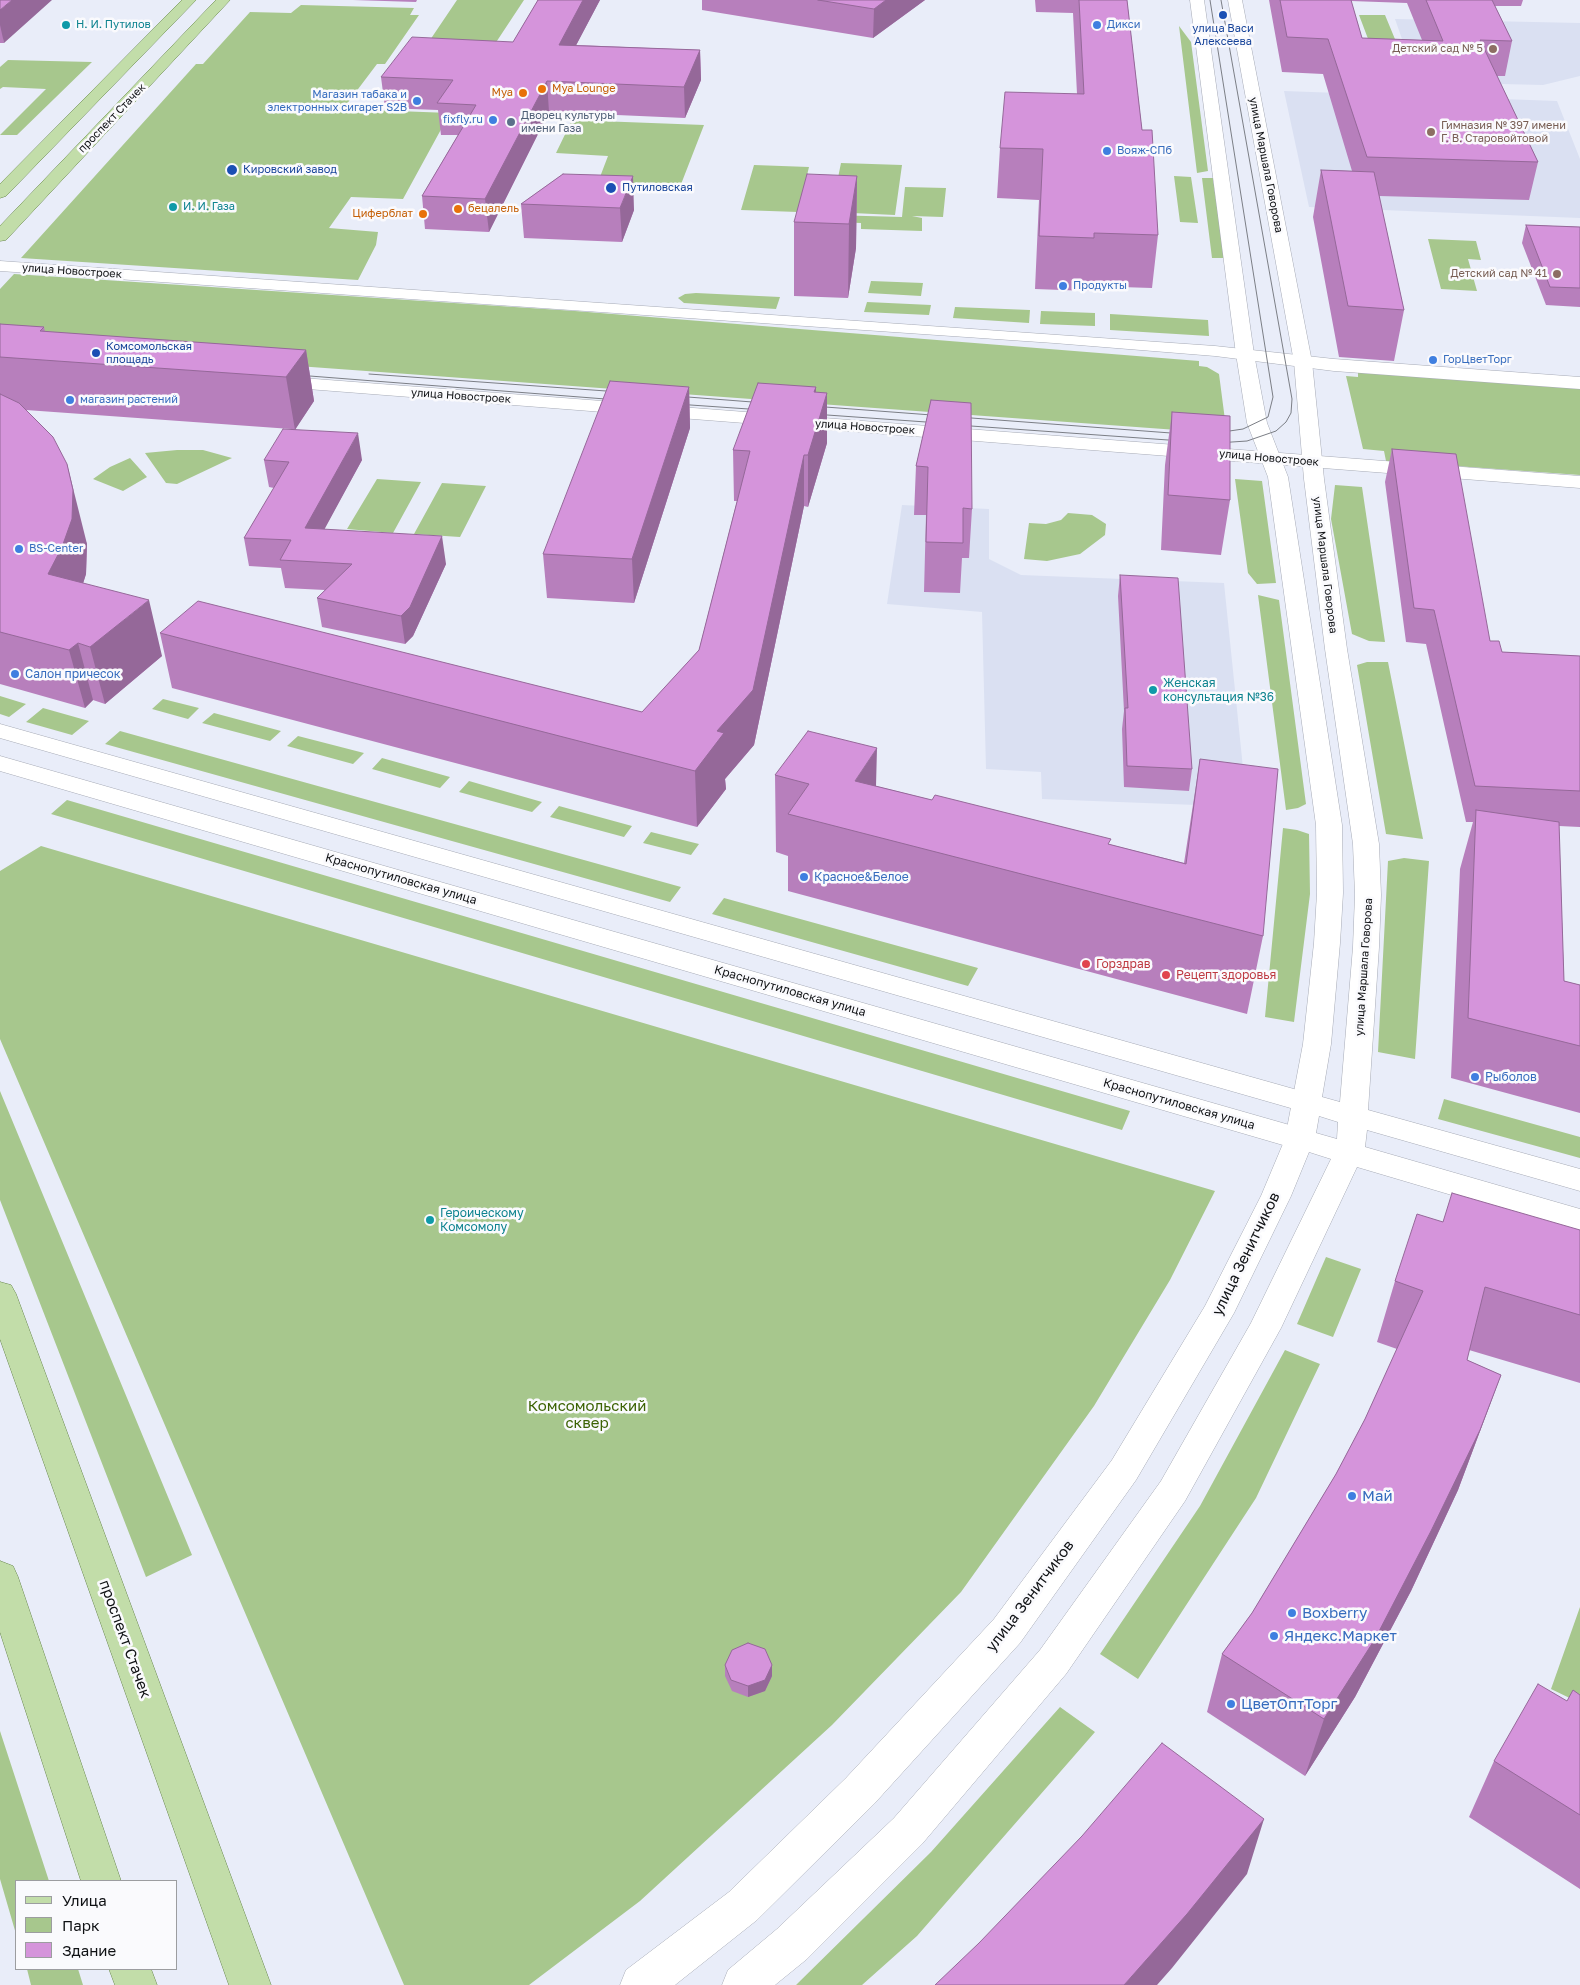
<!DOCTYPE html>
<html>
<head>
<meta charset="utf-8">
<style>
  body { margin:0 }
  #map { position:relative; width:1580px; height:1985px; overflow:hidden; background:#e9edf9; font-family:"Golos Text",sans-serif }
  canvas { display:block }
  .legend { position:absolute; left:15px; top:1880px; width:162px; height:90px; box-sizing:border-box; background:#fafafd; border:1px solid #9c9da0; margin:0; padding:6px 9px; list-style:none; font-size:15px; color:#0f1114 }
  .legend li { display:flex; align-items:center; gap:10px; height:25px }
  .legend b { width:25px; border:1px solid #9c9da0 }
</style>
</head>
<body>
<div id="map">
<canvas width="1580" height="1985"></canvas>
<ul class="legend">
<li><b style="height:6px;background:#c2dda9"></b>Улица</li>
<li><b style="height:14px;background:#a7c78d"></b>Парк</li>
<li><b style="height:14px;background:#d594db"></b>Здание</li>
</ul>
</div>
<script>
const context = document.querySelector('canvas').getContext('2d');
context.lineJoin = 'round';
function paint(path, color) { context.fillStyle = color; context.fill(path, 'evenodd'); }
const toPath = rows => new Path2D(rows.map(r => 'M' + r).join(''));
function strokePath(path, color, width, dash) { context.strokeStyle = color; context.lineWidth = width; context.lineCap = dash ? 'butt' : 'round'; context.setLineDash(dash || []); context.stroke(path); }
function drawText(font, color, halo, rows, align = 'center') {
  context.font = font + ' "Golos Text",sans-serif'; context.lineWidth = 5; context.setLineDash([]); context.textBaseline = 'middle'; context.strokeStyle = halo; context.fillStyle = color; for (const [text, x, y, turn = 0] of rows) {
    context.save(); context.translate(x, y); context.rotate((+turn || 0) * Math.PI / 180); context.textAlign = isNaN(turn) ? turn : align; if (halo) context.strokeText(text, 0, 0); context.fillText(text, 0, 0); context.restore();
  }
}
const built = toPath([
  [1395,19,1580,23,1580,76,1543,85,1417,82],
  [1284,91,1557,101,1580,159,1580,218,1309,207],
  [902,505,989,509,989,559,1021,575,1224,583,1247,807,1042,799,1041,772,986,769,982,612,887,604]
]);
const green = toPath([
  [457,0,524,0,489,53,428,43],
  [301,5,414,8,410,15,419,15,385,64,377,64,343,109,450,113,403,199,351,197,329,228,378,232,376,245,358,280,21,258,196,64,203,64,250,12,291,13],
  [1359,15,1385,15,1397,44,1370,44],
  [1179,26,1191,42,1208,171,1197,173],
  [8,60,92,62,17,135,0,135,46,89,3,87,0,89,0,67],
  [572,120,704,125,678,192,595,190,608,156,556,153],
  [841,163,902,165,895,215,831,212],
  [754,165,809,167,798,212,741,210],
  [1174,176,1191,177,1198,223,1180,222],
  [1202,178,1213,178,1224,258,1212,258],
  [905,187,946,188,943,217,912,216,922,218,922,231,861,229,861,223,829,222,830,215,902,217],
  [1428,239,1476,241,1481,260,1468,259,1477,291,1441,289],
  [14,274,575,311,1199,361,1199,366,1207,367,1219,374,1225,420,1191,431,215,360,0,332,0,289],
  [871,281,923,283,921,296,868,293],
  [696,293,780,297,776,309,684,303,678,298,685,294],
  [867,302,931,305,929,315,864,312],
  [955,307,1030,310,1029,323,953,318],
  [1041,311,1095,313,1095,326,1040,324],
  [1110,314,1208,320,1209,336,1110,330],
  [1358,372,1580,388,1580,475,1386,461,1384,451,1363,449,1346,376,1358,377],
  [177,450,203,450,232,458,177,484,166,483,145,453],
  [130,458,147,477,123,491,93,479,110,467],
  [377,479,421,482,393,533,347,529],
  [1235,479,1262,481,1276,583,1257,584,1248,573],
  [442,483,486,486,460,537,414,534],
  [1335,485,1362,487,1385,642,1369,641,1352,634,1331,519],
  [1068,513,1092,515,1106,524,1105,535,1080,554,1047,561,1024,559,1029,523,1046,524,1061,520],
  [1258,595,1279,600,1306,804,1298,808,1286,810],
  [1367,662,1388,662,1423,839,1386,834,1357,665],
  [0,696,26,704,9,717,0,714],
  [163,699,199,708,188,719,152,709],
  [43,708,89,721,72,735,26,722],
  [214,713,281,731,270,741,202,723],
  [120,731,681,887,670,902,105,744],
  [298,736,364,753,353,764,287,746],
  [382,758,450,777,440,788,372,769],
  [469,781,542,802,532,812,459,792],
  [67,800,1130,1111,1122,1130,51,814],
  [559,806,632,826,624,837,550,817],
  [1283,828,1297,830,1309,834,1310,894,1294,1022,1265,1017],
  [651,832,699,844,691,855,643,843],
  [41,846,1215,1191,1170,1280,1094,1406,961,1592,832,1725,640,1901,529,1985,404,1985,0,1039,0,871],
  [1404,858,1429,861,1415,1059,1378,1052,1388,861],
  [724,898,978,968,968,986,712,914],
  [0,1091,192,1555,146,1577,0,1200],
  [1444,1099,1580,1137,1580,1158,1438,1119],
  [1326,1257,1361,1269,1333,1337,1297,1324],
  [1285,1350,1320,1364,1256,1498,1138,1679,1100,1654,1200,1506],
  [1580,1607,1580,1703,1551,1689],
  [1060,1707,1095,1732,917,1936,862,1985,796,1985,931,1852],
  [0,1731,49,1881,16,1881,16,1934,0,1879],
  [27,1969,78,1969,83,1985,31,1985]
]);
const minor = toPath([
  [0,261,1215,346,1334,359,1580,377,1580,389,1334,371,1215,356,1054,343,0,271,0,261],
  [276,376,1580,476,1580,488,269,386,267,382,269,378,276,376]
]);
const tertiary = toPath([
  [0,724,1308,1093,1318,1096,1323,1103,1318,1110,1308,1113,0,738,0,724],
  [0,756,1300,1128,1310,1131,1315,1139,1310,1147,1300,1150,0,771,0,756]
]);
const secondary = toPath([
  [1190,0,1204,0,1254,354,1267,423,1288,477,1342,825,1343,893,1340,943,1331,1044,1322,1097,1340,1102,1353,947,1355,895,1353,844,1325,649,1304,479,1294,362,1228,0,1242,0,1312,362,1324,479,1347,649,1379,844,1381,895,1379,947,1368,1110,1580,1169,1580,1191,1367,1130,1365,1147,1580,1209,1580,1233,1357,1167,1281,1328,1185,1501,1066,1674,922,1844,807,1959,775,1985,722,1985,728,1970,777,1929,894,1818,1040,1650,1161,1481,1251,1323,1331,1159,1309,1152,1291,1196,1234,1313,1136,1480,1020,1643,874,1804,757,1920,675,1985,620,1985,626,1970,729,1892,846,1778,994,1619,1112,1460,1205,1306,1261,1196,1285,1139,1303,1044,1314,943,1317,893,1316,825,1268,477,1247,423,1236,354,1190,0],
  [1319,1116,1338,1122,1337,1139,1316,1133,1319,1116]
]);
const primary = toPath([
  [182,0,196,0,6,196,0,198,0,184,182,0],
  [216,0,230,0,6,240,0,241,0,226,216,0],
  [0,1282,11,1285,16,1294,271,1985,229,1985,0,1339,0,1282],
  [0,1561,13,1566,18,1577,121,1881,81,1881,0,1632,0,1561],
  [109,1969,151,1969,157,1985,115,1985,109,1969]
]);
const tram = toPath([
  [1210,0,1273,397,1268,417,1243,429,1216,433],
  [369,374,620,392],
  [297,375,618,400],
  [675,396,765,403],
  [676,404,763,410],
  [812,406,1184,434],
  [813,414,940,423],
  [957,425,1182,441],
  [1217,443,1247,441,1276,431,1286,422,1291,413,1292,399,1221,0]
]);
const wall = toPath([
  [0,0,4,43,0,43],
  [353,0,417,0,416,2],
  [538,0,600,0,576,45,700,50,701,80,685,118,549,112,489,232,425,229,422,196,458,135,441,135,438,110,385,108,381,77,513,42],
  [702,0,925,0,873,38,702,10],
  [1035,0,1127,0,1142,130,1158,235,1152,288,1089,286,1089,291,1035,289,1039,200,997,198,1000,148,1077,94,1073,13,1036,12],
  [1269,0,1523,0,1521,6,1495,6,1512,41,1505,76,1497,76,1538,162,1529,200,1379,196,1404,310,1394,361,1339,357,1313,217,1321,170,1352,171,1323,74,1282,72],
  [1351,1,1407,3,1422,40,1362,38],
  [563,174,634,210,622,242,524,238,521,204],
  [857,176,856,248,848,298,794,296,794,222],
  [1526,225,1580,227,1580,307,1546,305,1522,243],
  [0,324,44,327,45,332,306,350,314,401,295,429,362,460,324,529,446,564,413,636,405,644,322,627,317,598,325,590,285,588,281,568,249,566,244,538,274,488,269,487,264,460,291,429,26,410,87,544,86,574,83,583,162,656,105,704,93,700,85,708,0,684],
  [689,387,690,428,634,603,547,598,543,554],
  [816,387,815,392,827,393,827,443,808,507,804,506,754,745,725,779,726,789,697,827,172,688,160,633,642,712,699,650,737,501,734,501,733,450],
  [931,400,972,509,969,558,962,558,960,593,924,592,926,515,914,515,916,466],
  [1172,412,1230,500,1221,555,1161,550,1165,465],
  [1392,449,1490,641,1502,652,1580,656,1580,827,1559,826,1564,981,1580,985,1580,1113,1451,1078,1460,869,1473,822,1466,822,1426,644,1406,642,1385,482],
  [1120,575,1192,769,1189,791,1124,787,1122,729,1124,711,1118,596],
  [1200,759,1263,936,1247,1014,788,891,788,856,776,852,775,775,876,786,1184,863],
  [1443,1222,1580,1230,1580,1383,1469,1350,1467,1360,1501,1375,1458,1490,1411,1591,1355,1697,1305,1776,1207,1712,1222,1654,1252,1613,1336,1474,1365,1419,1397,1349,1377,1342,1395,1281],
  [725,1665,772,1665,772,1676,765,1691,748,1697,732,1691,725,1676],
  [1580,1695,1580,1889,1469,1817,1494,1761]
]);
const shadedWall = toPath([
  [12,0,52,0,4,43,0,25,0,10],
  [583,0,600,0,561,74,559,45],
  [886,0,925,0,873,38,874,9],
  [700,50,701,80,685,118,684,87],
  [547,81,549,112,489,232,485,199],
  [633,176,634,210,622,242,620,208],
  [857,176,856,248,848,298,849,224],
  [306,350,314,401,295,430,286,377],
  [689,387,690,428,634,603,632,559],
  [816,387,815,432,827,393,827,443,808,507,808,455,814,392],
  [358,433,362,460,310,556,305,528],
  [804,455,804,506,754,745,725,779,726,789,697,827,695,771,717,731],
  [67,464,87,544,86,574,77,603,48,574],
  [442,536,446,564,413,636,405,644,401,616],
  [149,600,162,656,105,704,90,647],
  [78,643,93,700,85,708,69,650],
  [877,748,875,824,855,781],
  [1501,1375,1458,1490,1411,1591,1355,1697,1305,1776,1324,1719],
  [772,1665,772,1676,765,1691,748,1697,748,1686],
  [1264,1819,1247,1874,1172,1968,1157,1985,1124,1985]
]);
const building = toPath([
  [0,0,12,0,0,10,0,0],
  [538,0,583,0,559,45,700,50,684,87,547,81,485,199,422,196,476,105,437,103,453,80,381,77,412,37,513,42,538,0],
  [818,0,886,0,874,9,818,0],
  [1079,0,1127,0,1142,130,1152,130,1158,235,1094,233,1094,238,1039,236,1043,149,1000,148,1005,92,1084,94,1079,0],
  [1280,0,1351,0,1362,38,1443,41,1426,0,1492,0,1512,41,1480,40,1538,162,1367,157,1328,39,1287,37,1280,0],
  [1321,170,1374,172,1404,310,1348,306,1321,170],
  [563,174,633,176,620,208,521,204,563,174],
  [807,174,857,176,849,224,794,222,807,174],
  [1526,225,1580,227,1580,288,1550,287,1526,225],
  [0,324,44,327,40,331,306,350,286,377,0,357,0,324],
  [610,381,689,387,632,559,543,554,610,381],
  [758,383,816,387,814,392,827,393,808,455,804,455,753,690,717,731,724,733,695,771,160,633,198,601,642,712,699,650,750,451,733,450,758,383],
  [0,394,19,403,53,437,67,464,73,490,72,519,62,547,48,574,149,600,90,647,78,643,69,650,0,632,0,394],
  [931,400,971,403,972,509,963,508,963,543,926,542,928,467,916,466,931,400],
  [1172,412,1230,416,1230,500,1168,495,1172,412],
  [283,429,358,433,305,528,442,536,410,607,401,616,317,598,352,564,280,560,291,540,244,538,289,462,264,460,283,429],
  [1392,449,1456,454,1490,641,1499,641,1502,652,1580,656,1580,791,1475,786,1434,610,1414,608,1392,449],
  [1120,575,1178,578,1192,769,1127,766,1125,708,1128,708,1120,575],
  [808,731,877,748,855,781,932,800,935,795,1111,839,1108,844,1186,864,1200,759,1278,769,1263,936,788,814,809,784,775,775,808,731],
  [1476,810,1559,822,1564,981,1580,985,1580,1046,1468,1018,1476,810],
  [1452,1193,1580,1230,1580,1315,1485,1287,1467,1360,1501,1375,1480,1430,1431,1531,1375,1639,1324,1719,1222,1654,1252,1613,1336,1474,1365,1419,1423,1291,1395,1281,1417,1214,1443,1222,1452,1193],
  [748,1643,765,1649,772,1665,765,1680,748,1686,731,1680,725,1665,732,1650,748,1643],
  [1538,1684,1567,1701,1573,1690,1580,1695,1580,1815,1494,1761,1538,1684],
  [1162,1743,1264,1819,1187,1914,1124,1985,935,1985,979,1943,1082,1836,1162,1743]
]);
const markers = [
  [1223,15,5,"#1a4fb4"],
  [66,25,5,"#0f9aa8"],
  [1097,25,5,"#3f7fe0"],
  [1493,49,5,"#8d6e63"],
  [542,89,5,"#e8710a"],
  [523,93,5,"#e8710a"],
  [417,101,5,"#3f7fe0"],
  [493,120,5,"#3f7fe0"],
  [511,122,5,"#5c6f8a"],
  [1431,132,5,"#8d6e63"],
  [1107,151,5,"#3f7fe0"],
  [232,170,6,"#1a4fb4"],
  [611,188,6,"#1a4fb4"],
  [173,207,5,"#0f9aa8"],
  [458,209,5,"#e8710a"],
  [423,214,5,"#e8710a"],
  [1557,274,5,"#8d6e63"],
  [1063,286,5,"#3f7fe0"],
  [96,353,5,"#1a4fb4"],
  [1433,360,5,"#3f7fe0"],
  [70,400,5,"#3f7fe0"],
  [19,549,5,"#3f7fe0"],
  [15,674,5,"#3f7fe0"],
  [1153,690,5,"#0f9aa8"],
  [804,877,5,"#3f7fe0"],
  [1086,964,5,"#e0444e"],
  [1166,975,5,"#e0444e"],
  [1475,1077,5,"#3f7fe0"],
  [430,1220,5,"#0f9aa8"],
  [1352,1496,5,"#3f7fe0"],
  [1292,1613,5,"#3f7fe0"],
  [1274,1636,5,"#3f7fe0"],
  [1231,1704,5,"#3f7fe0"]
];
const farCulturenames = [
  ["Н. И. Путилов",76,25],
  ["И. И. Газа",183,207]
];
const farShopnames = [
  ["Дикси",1107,25],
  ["Магазин табака и",407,95,"right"],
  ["электронных сигарет S2B",407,108,"right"],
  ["fixfly.ru",483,120,"right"],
  ["Вояж-СПб",1117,151],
  ["Продукты",1073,286],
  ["ГорЦветТорг",1443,360],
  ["магазин растений",80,400],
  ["BS-Сеntеr",29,549]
];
const farTransitnames = [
  ["улица Васи",1223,29,"center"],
  ["Алексеева",1223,42,"center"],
  ["Кировский завод",243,170],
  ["Путиловская",622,188],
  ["Комсомольская",106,347],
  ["площадь",106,360]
];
const farEducationnames = [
  ["Детский сад № 5",1483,49],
  ["Гимназия № 397 имени",1441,126,"left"],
  ["Г. В. Старовойтовой",1441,139,"left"],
  ["Детский сад № 41",1547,274]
];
const farFoodnames = [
  ["Mya Lounge",552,89],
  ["Mya",513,93,"right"],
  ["бецалель",468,209],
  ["Циферблат",413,214,"right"]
];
const farServicenames = [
  ["Дворец культуры",521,116],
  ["имени Газа",521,129]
];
const farStreetnames = [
  ["проспект Стачек",112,118,-46],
  ["улица Маршала Говорова",1266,165,79],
  ["улица Новостроек",72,271,4],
  ["улица Новостроек",461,396,4],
  ["улица Новостроек",865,427,4],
  ["улица Новостроек",1269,458,5],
  ["улица Маршала Говорова",1325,565,83],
  ["улица Маршала Говорова",1364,967,-86]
];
const shopNames = [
  ["Салон причесок",25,674],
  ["Красное&Белое",814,877],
  ["Рыболов",1485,1077]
];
const cultureNames = [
  ["Женская",1163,683],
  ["консультация №36",1163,697],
  ["Героическому",440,1213],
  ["Комсомолу",440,1227]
];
const streetNames = [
  ["Краснопутиловская улица",401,879,16],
  ["Краснопутиловская улица",790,991,16],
  ["Краснопутиловская улица",1179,1104,16]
];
const healthNames = [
  ["Горздрав",1096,964],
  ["Рецепт здоровья",1176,975]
];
const nearStreetnames = [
  ["улица Зенитчиков",1246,1254,-64],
  ["улица Зенитчиков",1030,1596,-53],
  ["проспект Стачек",125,1639,70]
];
const nearParknames = [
  ["Комсомольский",587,1406],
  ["сквер",587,1423]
];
const nearShopnames = [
  ["Май",1362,1496],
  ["Boxberry",1302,1613],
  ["Яндекс.Маркет",1284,1636],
  ["ЦветОптТорг",1241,1704]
];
paint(built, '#dae0f2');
paint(green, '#a7c78d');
strokePath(minor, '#a7abb6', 1);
strokePath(tertiary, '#a7abb6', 1);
strokePath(secondary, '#a7abb6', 1);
strokePath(primary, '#69874f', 1);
paint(minor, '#fff');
paint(tertiary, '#fff');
paint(secondary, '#fff');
paint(primary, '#c2dda9');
strokePath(tram, '#7b7e85', 1);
paint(wall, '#b77fbc');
paint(shadedWall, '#956899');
paint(building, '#d594db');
strokePath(building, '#956899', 1);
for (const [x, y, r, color] of markers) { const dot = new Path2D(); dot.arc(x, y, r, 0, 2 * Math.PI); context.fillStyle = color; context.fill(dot); strokePath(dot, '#fafafd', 2); }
drawText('11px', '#0d838f', '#fafafd', farCulturenames, 'left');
drawText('11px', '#366cbe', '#fafafd', farShopnames, 'left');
drawText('11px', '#164399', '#fafafd', farTransitnames, 'left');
drawText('11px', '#785e54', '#fafafd', farEducationnames, 'right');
drawText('11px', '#c56008', '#fafafd', farFoodnames, 'left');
drawText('11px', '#4e5e75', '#fafafd', farServicenames, 'left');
drawText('11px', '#0f1114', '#fafafd', farStreetnames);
drawText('12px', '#366cbe', '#fafafd', shopNames, 'left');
drawText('12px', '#0d838f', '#fafafd', cultureNames, 'left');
drawText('12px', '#0f1114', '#fafafd', streetNames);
drawText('12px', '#be3a42', '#fafafd', healthNames, 'left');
drawText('15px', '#0f1114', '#fafafd', nearStreetnames);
drawText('15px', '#3b6203', '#fafafd', nearParknames);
drawText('15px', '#366cbe', '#fafafd', nearShopnames, 'left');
</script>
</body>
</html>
